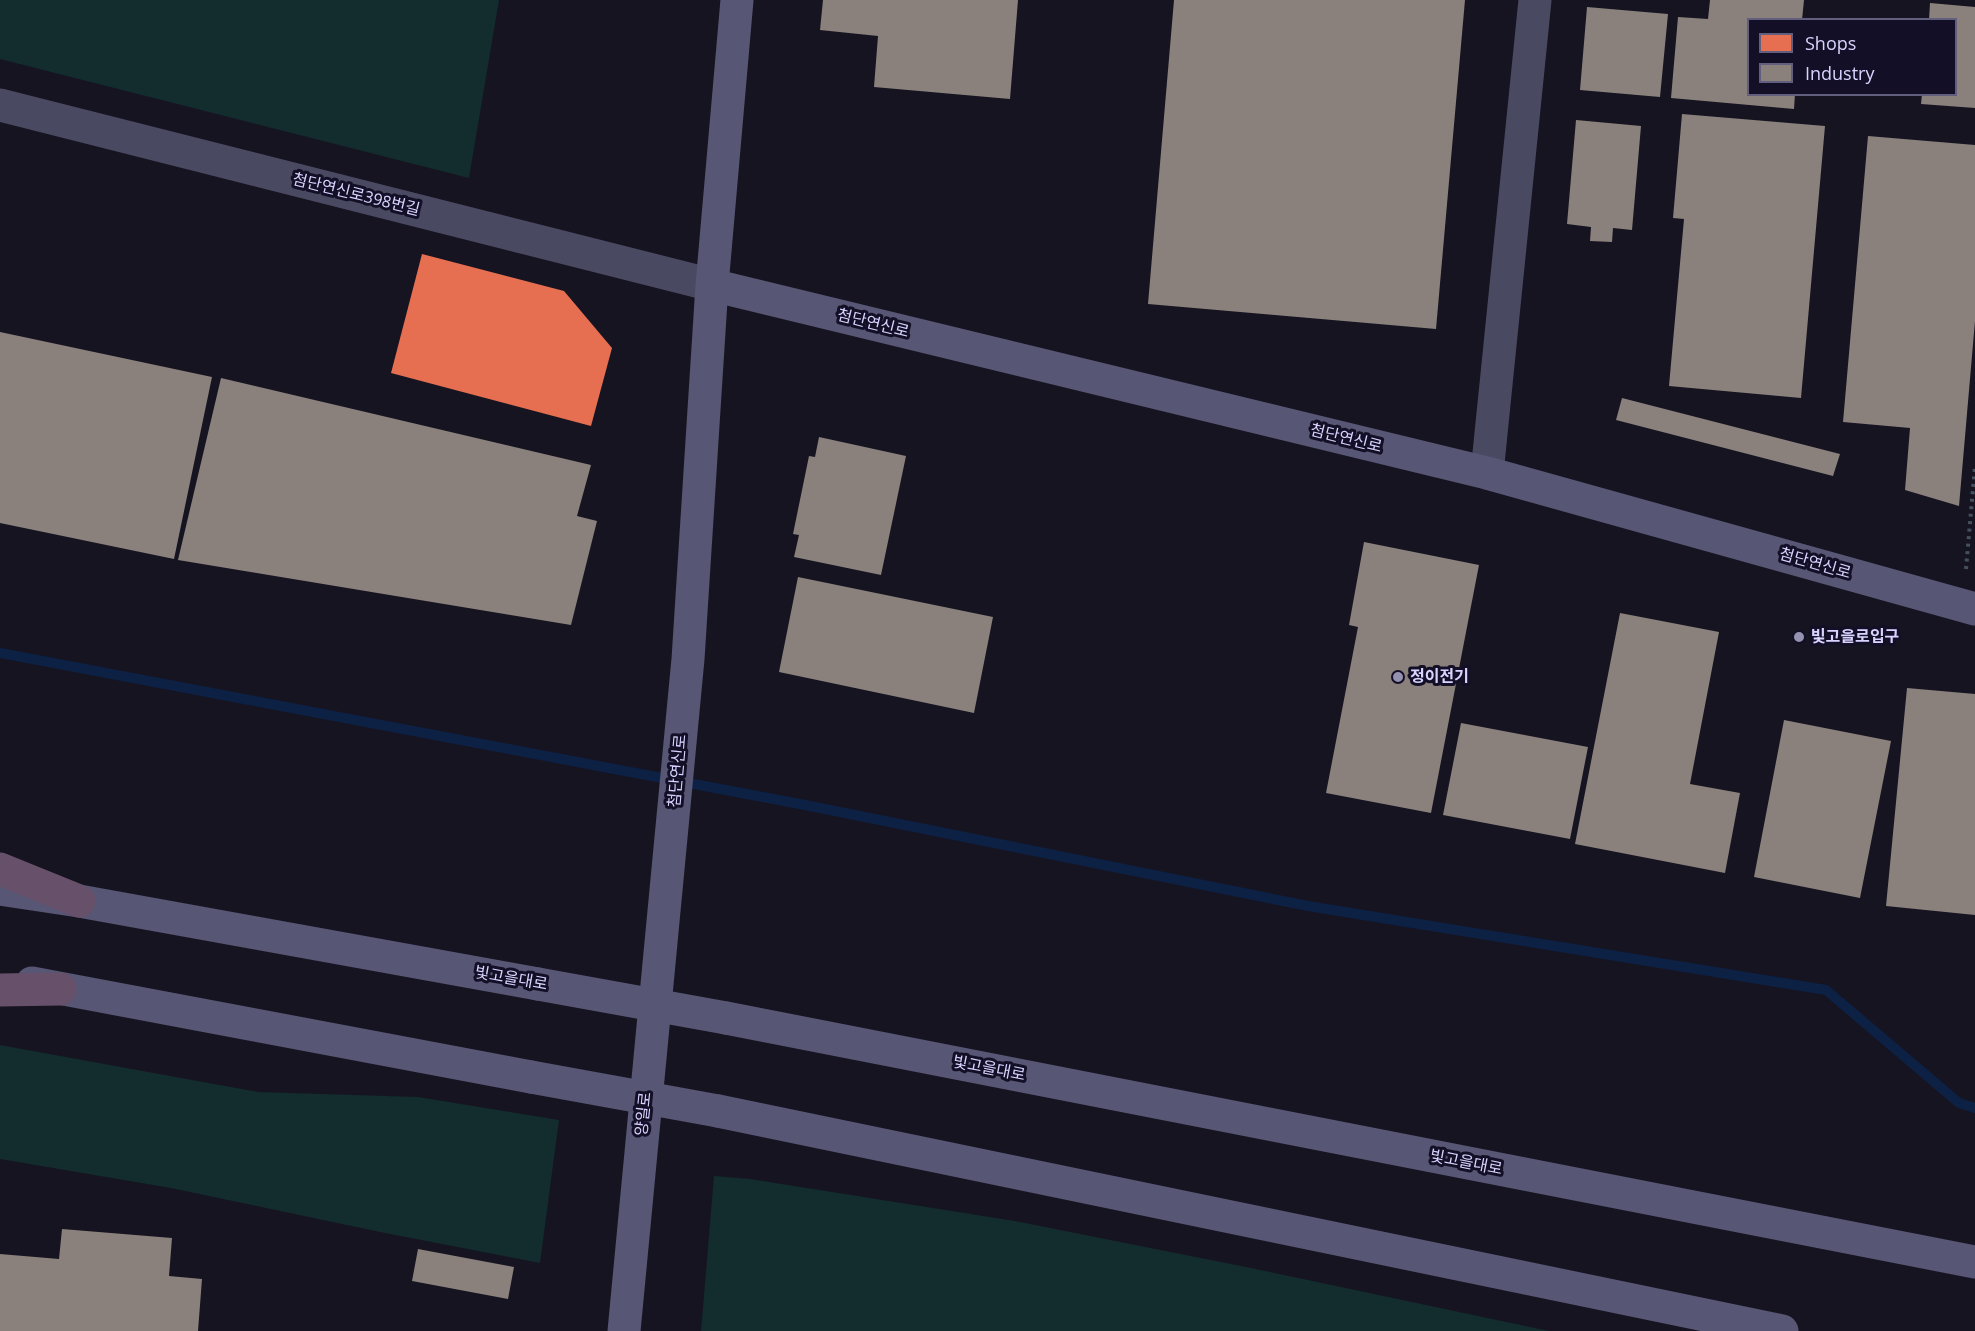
<!DOCTYPE html>
<html>
<head>
<meta charset="utf-8">
<style>
  body { margin:0 }
  #map { position:relative; width:1975px; height:1331px; overflow:hidden; background:#161421; font-family:"Open Sans",sans-serif }
  canvas { display:block }
  .legend { position:absolute; left:1747px; top:18px; width:210px; height:78px; box-sizing:border-box; background:#130f26; border:2px solid #625e7d; margin:0; padding:8px 10px; list-style:none; font-size:18px; color:#d9d4ff }
  .legend li { display:flex; align-items:center; gap:12px; height:30px }
  .legend b { width:30px; border:2px solid #625e7d }
</style>
</head>
<body>
<div id="map">
<canvas width="1975" height="1331"></canvas>
<ul class="legend">
<li><b style="height:16px;background:#e76f51"></b>Shops</li>
<li><b style="height:16px;background:#8a817c"></b>Industry</li>
</ul>
</div>
<script>
const context = document.querySelector('canvas').getContext('2d');
context.lineJoin = 'round';
function paint(path, color) { context.fillStyle = color; context.fill(path, 'evenodd'); }
const toPath = rows => new Path2D(rows.map(r => 'M' + r).join(''));
function strokePath(path, color, width, dash) { context.strokeStyle = color; context.lineWidth = width; context.lineCap = dash ? 'butt' : 'round'; context.setLineDash(dash || []); context.stroke(path); }
function drawText(font, color, halo, rows, align = 'center') {
  context.font = font + ' "Open Sans","Noto Sans KR",sans-serif'; context.lineWidth = 6; context.setLineDash([]); context.textBaseline = 'middle'; context.strokeStyle = halo; context.fillStyle = color; for (const [text, x, y, turn = 0] of rows) {
    context.save(); context.translate(x, y); context.rotate((+turn || 0) * Math.PI / 180); context.textAlign = isNaN(turn) ? turn : align; if (halo) context.strokeText(text, 0, 0); context.fillText(text, 0, 0); context.restore();
  }
}
const green = toPath([
  [0,0,499,0,469,178,0,59],
  [0,1045,258,1092,418,1097,559,1120,540,1263,385,1233,171,1188,0,1159],
  [714,1176,750,1179,1015,1221,1251,1268,1549,1331,701,1331]
]);
const shops = toPath([
  [422,254,564,291,612,348,591,426,391,373]
]);
const industry = toPath([
  [823,0,1018,0,1010,99,874,87,878,36,820,30],
  [1174,0,1465,0,1436,329,1148,304],
  [1710,0,1804,0,1802,20,1748,20,1748,94,1795,94,1794,109,1671,98,1678,17,1708,19],
  [1930,3,1975,7,1975,108,1921,104,1922,94,1956,94,1956,20,1929,20],
  [1587,7,1668,14,1660,97,1580,90],
  [1682,114,1825,126,1801,398,1669,386,1684,219,1673,218],
  [1576,120,1641,126,1632,230,1613,228,1612,242,1590,241,1591,227,1567,224],
  [1868,136,1975,145,1975,321,1959,506,1905,490,1910,428,1843,422],
  [0,332,212,377,174,559,0,523],
  [221,378,591,465,577,516,597,521,571,625,178,560],
  [1622,398,1840,454,1833,476,1616,420],
  [819,437,906,456,881,575,794,557,799,535,793,534,809,456,815,457],
  [1364,542,1479,565,1431,813,1326,793,1358,627,1349,625],
  [798,577,993,617,974,713,779,672],
  [1620,613,1719,632,1690,784,1740,793,1725,873,1575,844],
  [1907,688,1975,694,1975,915,1886,906],
  [1784,720,1891,741,1860,898,1754,877],
  [1461,723,1588,747,1570,839,1443,815],
  [62,1229,172,1238,169,1276,202,1279,198,1331,0,1331,0,1254,59,1259],
  [418,1249,514,1267,508,1299,412,1281]
]);
const stream = toPath([
  [0,653,805,805,1308,906,1826,990,1959,1103,1975,1108]
]);
const path = toPath([
  [1966,569,1975,466]
]);
const street = toPath([
  [0,105,712,285],
  [1487,473,1535,0]
]);
const secondary = toPath([
  [712,285,1487,473,1975,609],
  [0,889,79,901,538,984],
  [32,983,531,1077],
  [726,1018,1975,1262],
  [718,1111,1782,1331],
  [624,1331,688,659,712,285,737,0]
]);
const highway = toPath([
  [0,869,79,901],
  [0,990,60,989]
]);
const secondaryBridge = toPath([
  [538,984,726,1018],
  [531,1077,718,1111]
]);
const markers = [
  [1799,637,6,"#9591b1"],
  [1398,677,6,"#9591b1"]
];
const streetNames = [
  ["첨단연신로398번길",356,195,14],
  ["첨단연신로",873,324,14],
  ["첨단연신로",1346,439,14],
  ["첨단연신로",1815,564,16],
  ["첨단연신로",678,771,-85],
  ["빛고을대로",511,979,10],
  ["빛고을대로",989,1069,11],
  ["양일로",644,1114,-84],
  ["빛고을대로",1466,1163,11]
];
const poiNames = [
  ["빛고을로입구",1811,637],
  ["정이전기",1410,677]
];
paint(green, '#132c2d');
paint(shops, '#e76f51');
paint(industry, '#8a817c');
strokePath(stream, '#0d2144', 10);
strokePath(path, '#44505f', 4, [3, 4.5]);
strokePath(street, '#4a4962', 33);
strokePath(secondary, '#575674', 33);
strokePath(highway, '#67516a', 33);
strokePath(secondaryBridge, '#575674', 33);
for (const [x, y, r, color] of markers) { const dot = new Path2D(); dot.arc(x, y, r, 0, 2 * Math.PI); context.fillStyle = color; context.fill(dot); strokePath(dot, '#130f26', 2); }
drawText('16px', '#d9d4ff', '#130f26', streetNames);
drawText('bold 16px', '#d9d4ff', '#130f26', poiNames, 'left');
</script>
</body>
</html>
